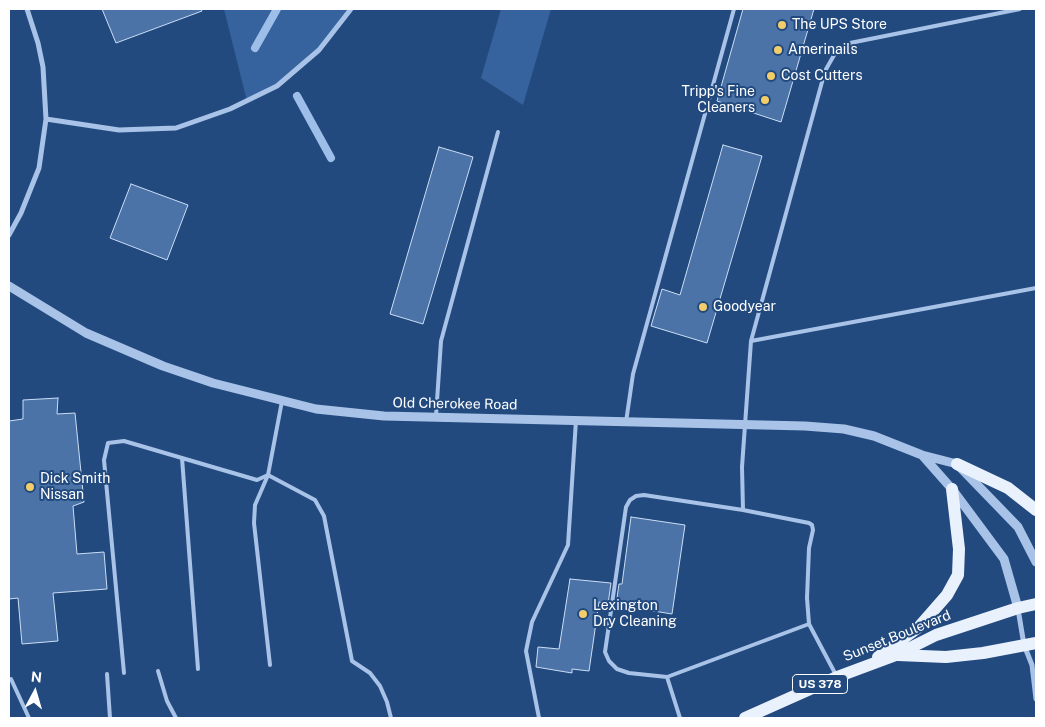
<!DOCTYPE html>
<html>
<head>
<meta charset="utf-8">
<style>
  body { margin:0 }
  #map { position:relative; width:1045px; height:727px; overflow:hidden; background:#224a7f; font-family:"Public Sans",sans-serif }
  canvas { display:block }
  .frame { position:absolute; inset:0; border:10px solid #fff; pointer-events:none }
  .north { position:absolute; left:10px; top:667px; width:50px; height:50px; -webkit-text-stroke:4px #224a7f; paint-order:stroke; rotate:6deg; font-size:14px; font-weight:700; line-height:20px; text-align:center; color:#fff }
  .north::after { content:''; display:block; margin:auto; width:18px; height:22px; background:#fff; clip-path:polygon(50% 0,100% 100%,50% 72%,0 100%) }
</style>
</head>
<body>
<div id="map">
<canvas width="1045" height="727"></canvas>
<div class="frame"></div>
<div class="north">N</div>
</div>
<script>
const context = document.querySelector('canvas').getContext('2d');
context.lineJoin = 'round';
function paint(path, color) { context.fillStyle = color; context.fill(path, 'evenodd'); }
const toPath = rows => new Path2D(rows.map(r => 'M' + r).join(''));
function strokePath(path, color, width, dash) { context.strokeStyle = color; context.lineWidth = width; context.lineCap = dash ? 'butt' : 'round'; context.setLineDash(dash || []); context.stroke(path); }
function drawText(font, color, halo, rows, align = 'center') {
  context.font = font + ' "Public Sans",sans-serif'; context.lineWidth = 4; context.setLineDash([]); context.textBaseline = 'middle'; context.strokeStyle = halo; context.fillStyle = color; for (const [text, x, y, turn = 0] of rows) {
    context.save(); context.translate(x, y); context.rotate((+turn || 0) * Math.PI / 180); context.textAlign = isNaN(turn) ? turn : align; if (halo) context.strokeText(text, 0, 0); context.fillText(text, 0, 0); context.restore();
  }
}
const green = toPath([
  [224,9,350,9,319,50,277,86,247,101],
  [501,9,551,9,523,105,481,78]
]);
const stream = toPath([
  [255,48,277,9],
  [297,96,331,158]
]);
const building = toPath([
  [102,9,201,9,202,11,116,43,102,9],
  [743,9,814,9,781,122,717,101,743,9],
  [723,145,762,156,707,343,651,326,662,289,680,295,723,145],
  [439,147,473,157,423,324,390,314,439,147],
  [131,184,188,205,167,260,110,238,131,184],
  [58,398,57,414,75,413,84,502,73,506,77,554,104,552,107,589,53,593,58,641,22,644,18,598,9,599,9,421,23,419,23,400,58,398],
  [631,517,685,525,672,614,616,605,619,584,622,584,631,517],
  [570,579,611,583,608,604,599,602,589,671,572,669,572,673,536,667,538,647,559,649,570,579]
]);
const service = toPath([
  [751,341,1036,288],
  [436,416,441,341,498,132],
  [626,422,633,374,734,9],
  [182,458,198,669],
  [270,665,254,523,255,505,268,475,315,500,324,516,352,661,370,673,380,686,387,702,391,718],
  [158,671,167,701,176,718],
  [124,673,104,460,108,443,124,441,257,480,268,475,282,401],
  [107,674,110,718],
  [836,675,809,624,807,598,809,548,813,530,812,525,809,523,743,510,742,467,751,341,825,71,837,50,850,43,1020,9],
  [667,677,629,673,617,669,609,661,605,652,626,507,630,500,636,496,644,495,743,510],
  [11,679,29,718],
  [539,718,526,651,532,622,568,545,576,420],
  [680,718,667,677,809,624]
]);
const minor = toPath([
  [46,119,119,130,176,128,230,109,277,86,319,50,351,9],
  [9,235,21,213,39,168,46,119,43,67,38,43,27,9],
  [1018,609,1024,645,1032,665,1036,699]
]);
const tertiary = toPath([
  [9,286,86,333,163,366,213,383,316,409,384,416,805,426,844,429,874,436,922,455,957,464,1018,527,1036,562],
  [922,455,952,489,1004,559,1018,608]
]);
const primary = toPath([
  [957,464,1008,488,1036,510],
  [898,655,946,657,983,653,1036,643],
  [878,657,919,627,947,595,958,575,959,549,952,489],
  [745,718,837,677,896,655,936,635,1018,608,1036,604]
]);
const markers = [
  [782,25,5,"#f2cd6a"],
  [778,50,5,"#f2cd6a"],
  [771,76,5,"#f2cd6a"],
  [765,100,5,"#f2cd6a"],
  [703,307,5,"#f2cd6a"],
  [30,487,5,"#f2cd6a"],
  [583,614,5,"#f2cd6a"]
];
const shields = [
  [820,684,55]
];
const shieldNames = [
  ["US 378",820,684]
];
const poiNames = [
  ["The UPS Store",792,25],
  ["Amerinails",788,50],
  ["Cost Cutters",781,76],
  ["Tripp's Fine",755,92,"right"],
  ["Cleaners",755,108,"right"],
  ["Goodyear",713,307],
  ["Dick Smith",40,479],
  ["Nissan",40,495],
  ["Lexington",593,606],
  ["Dry Cleaning",593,622]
];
const streetNames = [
  ["Old Cherokee Road",455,404,1],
  ["Sunset Boulevard",897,636,-22]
];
paint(green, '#36639d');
strokePath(stream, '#9cbee8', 8);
paint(building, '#4b73a8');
strokePath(building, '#cbdef5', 1);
strokePath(service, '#a8c3e7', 4);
strokePath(minor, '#a8c3e7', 5);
strokePath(tertiary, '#a8c3e7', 9);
strokePath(primary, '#e9f1fd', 12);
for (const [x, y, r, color] of markers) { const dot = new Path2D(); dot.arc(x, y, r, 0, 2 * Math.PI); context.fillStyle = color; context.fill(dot); strokePath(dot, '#224a7f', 2); }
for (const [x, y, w] of shields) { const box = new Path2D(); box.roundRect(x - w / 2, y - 9.5, w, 19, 4); context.fillStyle = '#224a7f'; context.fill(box); strokePath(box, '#fff', 1); }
drawText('bold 12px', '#fff', null, shieldNames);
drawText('14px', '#fff', '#224a7f', poiNames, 'left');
drawText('14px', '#fff', '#224a7f', streetNames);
</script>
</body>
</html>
